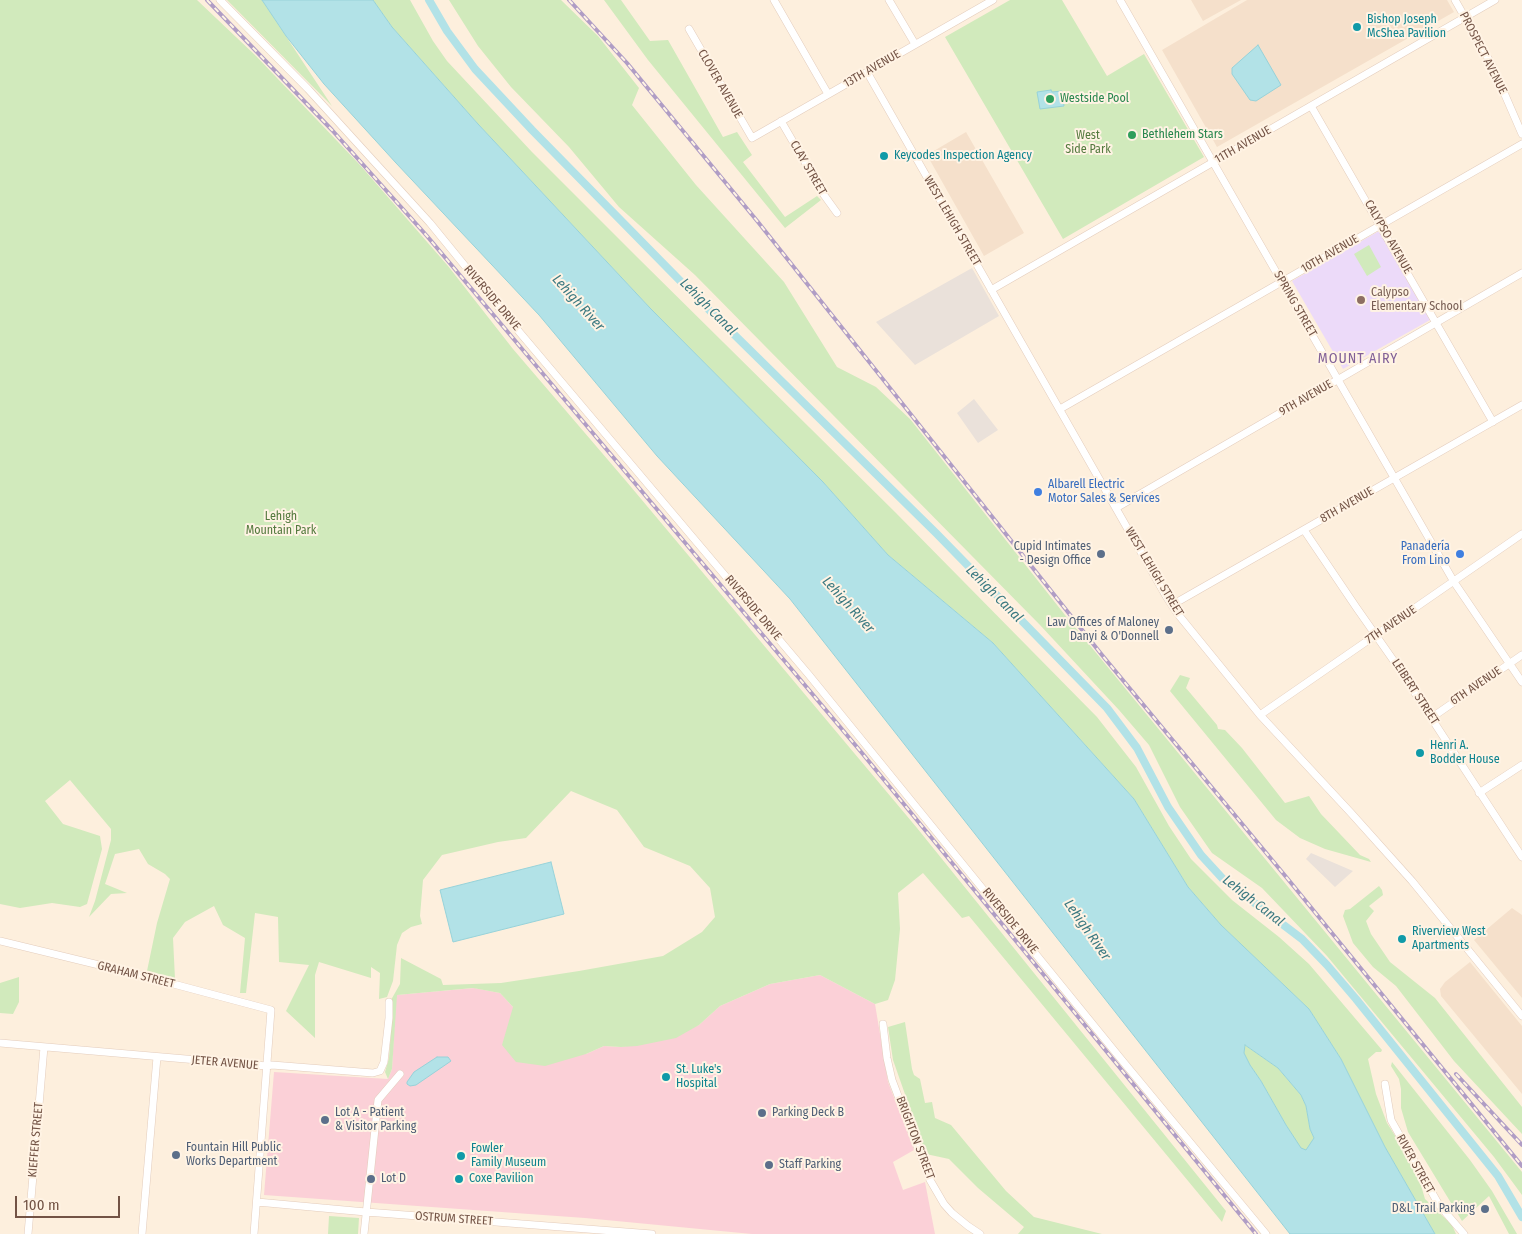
<!DOCTYPE html>
<html>
<head>
<meta charset="utf-8">
<style>
  body { margin:0 }
  #map { position:relative; width:1522px; height:1234px; overflow:hidden; background:#fdefdd; font-family:"Fira Sans Condensed",sans-serif }
  canvas { display:block }
  .scale { position:absolute; left:15px; top:1196px; width:105px; height:22px; box-sizing:border-box; border:2px solid #735345; border-top:0; padding-left:6px; font-size:15px; line-height:18px; white-space:nowrap; color:#735345; -webkit-text-stroke:4px #fff3e4; paint-order:stroke }
</style>
</head>
<body>
<div id="map">
<canvas width="1522" height="1234"></canvas>
<div class="scale">100 m</div>
</div>
<script>
const context = document.querySelector('canvas').getContext('2d');
context.lineJoin = 'round';
function paint(path, color) { context.fillStyle = color; context.fill(path, 'evenodd'); }
const toPath = rows => new Path2D(rows.map(r => 'M' + r).join(''));
function strokePath(path, color, width, dash) { context.strokeStyle = color; context.lineWidth = width; context.lineCap = dash ? 'butt' : 'round'; context.setLineDash(dash || []); context.stroke(path); }
function drawText(font, color, halo, rows, align = 'center') {
  context.font = font + ' "Fira Sans Condensed",sans-serif'; context.lineWidth = 4; context.setLineDash([]); context.textBaseline = 'middle'; context.strokeStyle = halo; context.fillStyle = color; for (const [text, x, y, turn = 0] of rows) {
    context.save(); context.translate(x, y); context.rotate((+turn || 0) * Math.PI / 180); context.textAlign = isNaN(turn) ? turn : align; if (halo) context.strokeText(text, 0, 0); context.fillText(text, 0, 0); context.restore();
  }
}
const residential = toPath([
  [1191,0,1241,0,1203,21],
  [1247,0,1447,0,1454,12,1217,147,1162,50],
  [966,132,1024,233,984,256,927,155],
  [1512,908,1522,915,1522,998,1474,940],
  [1470,962,1522,1026,1522,1094,1441,996,1440,989,1445,982]
]);
const industrial = toPath([
  [972,268,999,316,915,365,876,322],
  [974,399,998,430,978,443,957,413],
  [1311,853,1353,871,1335,887,1306,859]
]);
const education = toPath([
  [1379,231,1430,320,1343,369,1292,281]
]);
const medical = toPath([
  [820,975,875,1004,888,1082,914,1150,893,1162,903,1190,925,1182,935,1234,752,1234,585,1218,264,1195,274,1072,388,1079,392,1069,396,995,474,988,500,993,513,1007,586,1054,604,1046,621,1047,654,1041,699,1025,720,1006,770,984]
]);
const green = toPath([
  [0,0,197,0,256,56,360,165,448,266,513,349,626,481,917,828,1226,1211,1222,1222,969,916,962,918,923,873,898,893,900,929,895,980,888,1000,875,1004,820,975,770,984,720,1006,699,1025,676,1038,637,1046,621,1047,604,1046,586,1054,545,1066,516,1062,502,1045,513,1007,500,993,473,988,397,995,392,1069,388,1079,385,1072,389,1058,392,1018,391,1000,400,984,401,958,441,979,443,985,501,983,579,971,663,956,702,932,715,917,710,888,690,866,644,847,617,810,571,791,526,838,498,842,442,855,423,880,420,916,422,924,411,927,402,933,397,945,393,981,387,997,379,999,380,973,371,967,371,978,319,962,315,975,315,1038,286,1011,309,965,279,962,278,917,255,913,246,993,240,993,245,938,223,925,214,906,185,922,173,938,175,979,147,971,157,923,170,879,165,874,148,864,139,849,115,854,105,884,127,893,111,894,89,917,95,901,111,840,111,829,70,780,45,801,63,824,100,836,102,849,87,904,80,907,52,903,20,908,0,904],
  [227,0,262,0,332,106,232,5],
  [373,0,410,0,433,41,447,61,532,152,637,257,895,512,1097,717,1136,767,1169,826,1191,859,1232,900,1279,937,1309,964,1382,1050,1381,1052,1376,1052,1368,1059,1376,1094,1387,1123,1411,1161,1420,1182,1425,1199,1452,1225,1456,1234,1435,1234,1385,1147,1341,1059,1309,1009,1221,925,1188,887,1134,799,993,643,888,555,823,482,650,308,478,124,392,27],
  [449,0,561,0,598,36,639,88,632,105,696,185,784,282,837,367,876,387,910,419,1065,615,1522,1172,1522,1195,1494,1157,1327,956,1262,888,1212,853,1180,807,1149,745,1119,710,1040,625,695,275,619,207,569,147,511,87,478,46],
  [604,0,621,0,650,41,668,40,723,137,737,132,752,155,743,162,785,217,817,196,821,200,785,228,648,60],
  [1010,0,1062,0,1107,76,1144,54,1204,157,1063,239,945,37],
  [1369,245,1381,267,1367,276,1354,254],
  [1180,675,1190,678,1186,688,1217,725,1218,729,1225,730,1242,748,1285,803,1309,796,1321,814,1360,855,1369,859,1371,862,1325,849,1300,838,1276,820,1170,691],
  [1379,886,1382,890,1383,895,1369,906,1374,911,1366,921,1371,934,1390,962,1435,998,1522,1107,1522,1134,1454,1061,1396,986,1373,967,1353,943,1343,916,1345,910,1350,909],
  [19,977,19,1002,13,1014,0,1013,0,983],
  [905,1022,912,1069,914,1075,920,1079,925,1103,932,1102,935,1118,951,1125,1006,1191,1034,1217,1102,1234,1018,1234,1024,1227,978,1188,949,1159,926,1154,893,1060,888,1027],
  [1245,1045,1278,1068,1301,1095,1306,1106,1310,1129,1314,1138,1306,1151,1301,1149,1286,1125,1261,1081,1250,1065,1244,1053],
  [1392,1062,1470,1160,1492,1191,1517,1234,1509,1234,1489,1196,1462,1221,1408,1132,1401,1108,1401,1089,1399,1079,1391,1066],
  [329,1216,359,1218,358,1234,328,1234]
]);
const water = toPath([
  [262,0,373,0,392,27,478,124,650,308,823,482,888,555,993,643,1134,799,1188,887,1221,925,1309,1009,1341,1059,1385,1147,1435,1234,1290,1234,790,599,657,456,539,315,396,163,324,84,286,36,262,0],
  [1245,1045,1278,1068,1301,1095,1306,1106,1310,1129,1314,1138,1306,1150,1301,1148,1286,1125,1261,1081,1250,1065,1244,1053,1245,1045],
  [1258,45,1281,85,1256,101,1250,100,1232,74,1232,68,1258,45],
  [1051,90,1052,92,1062,91,1064,106,1040,109,1037,92,1051,90],
  [551,862,564,914,453,942,440,890,551,862],
  [437,1057,448,1057,451,1061,416,1085,410,1086,407,1084,407,1082,414,1072,437,1057]
]);
const canal = toPath([
  [429,0,447,31,475,69,532,130,699,300,936,533,1107,708,1137,748,1168,807,1201,855,1223,879,1302,939,1327,965,1356,999,1498,1176,1522,1217]
]);
const street = toPath([
  [220,0,308,89,430,223,505,315,809,675,1121,1059,1266,1234],
  [774,0,828,94],
  [889,0,915,44],
  [1120,0,1454,582,1522,682],
  [1455,0,1492,65,1522,134],
  [689,29,752,138,993,0],
  [867,72,1166,596,1177,613,1260,715,1351,813,1412,881,1522,1016],
  [1311,106,1493,422],
  [781,121,824,195,837,213],
  [991,290,1495,0],
  [1060,409,1522,144],
  [1116,508,1522,273],
  [1304,530,1356,607,1396,664,1522,857],
  [1172,605,1522,405],
  [1260,715,1522,534],
  [1431,718,1522,655],
  [1479,793,1522,765],
  [0,941,136,974,271,1010,254,1234],
  [883,1024,887,1058,892,1080,930,1180,944,1204,952,1213,968,1226,980,1234],
  [0,1043,267,1066,272,1065,373,1073,380,1071,384,1062,389,1018,389,1002],
  [1385,1084,1391,1120,1439,1205,1464,1234],
  [257,1202,366,1212,652,1234],
  [28,1234,44,1047],
  [142,1234,157,1057],
  [364,1234,378,1100,400,1074]
]);
const rail = toPath([
  [207,0,332,130,427,236,862,753,1256,1234],
  [569,0,627,63,758,222,1102,655,1287,878,1522,1166],
  [1456,1074,1522,1145]
]);
const markers = [
  [1357,27,5,"#0f9aa8"],
  [1050,99,5,"#2e9e5b"],
  [1132,135,5,"#2e9e5b"],
  [884,156,5,"#0f9aa8"],
  [1361,300,5,"#8d6e63"],
  [1038,492,5,"#3f7fe0"],
  [1101,554,5,"#5c6f8a"],
  [1460,554,5,"#3f7fe0"],
  [1169,630,5,"#5c6f8a"],
  [1420,753,5,"#0f9aa8"],
  [1402,939,5,"#0f9aa8"],
  [666,1077,5,"#0f9aa8"],
  [762,1113,5,"#5c6f8a"],
  [325,1120,5,"#5c6f8a"],
  [176,1155,5,"#5c6f8a"],
  [461,1156,5,"#0f9aa8"],
  [769,1165,5,"#5c6f8a"],
  [371,1179,5,"#5c6f8a"],
  [459,1179,5,"#0f9aa8"],
  [1485,1209,5,"#5c6f8a"]
];
const cultureNames = [
  ["Bishop Joseph",1367,20],
  ["McShea Pavilion",1367,34],
  ["Keycodes Inspection Agency",894,156],
  ["Henri A.",1430,746],
  ["Bodder House",1430,760],
  ["Riverview West",1412,932],
  ["Apartments",1412,946],
  ["St. Luke's",676,1070],
  ["Hospital",676,1084],
  ["Fowler",471,1149],
  ["Family Museum",471,1163],
  ["Coxe Pavilion",469,1179]
];
const streetNames = [
  ["PROSPECT AVENUE",1483,53,63],
  ["13TH AVENUE",872,69,-30],
  ["CLOVER AVENUE",720,84,60],
  ["11TH AVENUE",1243,145,-30],
  ["CLAY STREET",808,168,60],
  ["WEST LEHIGH STREET",952,221,60],
  ["CALYPSO AVENUE",1388,237,60],
  ["10TH AVENUE",1330,254,-30],
  ["RIVERSIDE DRIVE",492,298,50],
  ["SPRING STREET",1295,304,60],
  ["9TH AVENUE",1306,398,-30],
  ["8TH AVENUE",1347,505,-30],
  ["WEST LEHIGH STREET",1154,572,59],
  ["RIVERSIDE DRIVE",753,608,50],
  ["7TH AVENUE",1391,625,-34],
  ["6TH AVENUE",1476,686,-34],
  ["LEIBERT STREET",1415,692,57],
  ["RIVERSIDE DRIVE",1010,921,51],
  ["GRAHAM STREET",136,975,14],
  ["JETER AVENUE",225,1063,5],
  ["BRIGHTON STREET",915,1138,69],
  ["KIEFFER STREET",36,1140,-85],
  ["RIVER STREET",1415,1164,61],
  ["OSTRUM STREET",454,1219,4]
];
const leisureNames = [
  ["Westside Pool",1060,99],
  ["Bethlehem Stars",1142,135]
];
const parkNames = [
  ["West",1088,136],
  ["Side Park",1088,150],
  ["Lehigh",281,517],
  ["Mountain Park",281,531]
];
const educationNames = [
  ["Calypso",1371,293],
  ["Elementary School",1371,307]
];
const shopNames = [
  ["Albarell Electric",1048,485],
  ["Motor Sales & Services",1048,499],
  ["Panadería",1450,547,"right"],
  ["From Lino",1450,561,"right"]
];
const serviceNames = [
  ["Cupid Intimates",1091,547,"right"],
  ["- Design Office",1091,561,"right"],
  ["Law Offices of Maloney",1159,623,"right"],
  ["Danyi & O'Donnell",1159,637,"right"],
  ["Lot A - Patient",335,1113],
  ["& Visitor Parking",335,1127],
  ["Parking Deck B",772,1113],
  ["Fountain Hill Public",186,1148],
  ["Works Department",186,1162],
  ["Staff Parking",779,1165],
  ["Lot D",381,1179],
  ["D&L Trail Parking",1475,1209,"right"]
];
const waterNames = [
  ["Lehigh River",578,303,48],
  ["Lehigh Canal",708,307,45],
  ["Lehigh Canal",994,594,45],
  ["Lehigh River",848,605,48],
  ["Lehigh Canal",1253,901,38],
  ["Lehigh River",1087,930,55]
];
const neighbourhoodNames = [
  ["MOUNT AIRY",1358,359]
];
paint(residential, '#f5e0cb');
paint(industrial, '#eae1da');
paint(education, '#ecdaf9');
paint(medical, '#fbd0d7');
paint(green, '#d1eabc');
paint(water, '#b2e2e7');
strokePath(water, '#97d2d9', 1);
strokePath(canal, '#b2e2e7', 8);
strokePath(street, '#e3ccbc', 8);
strokePath(street, '#fff', 7);
strokePath(rail, '#b09dc5', 4);
strokePath(rail, '#fff3e4', 2, [5.5]);
for (const [x, y, r, color] of markers) { const dot = new Path2D(); dot.arc(x, y, r, 0, 2 * Math.PI); context.fillStyle = color; context.fill(dot); strokePath(dot, '#fff3e4', 2); }
drawText('12px', '#0d838f', '#fff3e4', cultureNames, 'left');
drawText('12px', '#735345', '#fff3e4', streetNames);
drawText('12px', '#27864d', '#fff3e4', leisureNames, 'left');
drawText('12px', '#53793d', '#fff3e4', parkNames);
drawText('12px', '#785e54', '#fff3e4', educationNames, 'left');
drawText('12px', '#366cbe', '#fff3e4', shopNames, 'left');
drawText('12px', '#4e5e75', '#fff3e4', serviceNames, 'left');
drawText('italic 14px', '#3b7981', '#fff3e4', waterNames);
context.letterSpacing = '1px';
drawText('14px', '#816097', '#fff3e4', neighbourhoodNames);
context.letterSpacing = '0px';
</script>
</body>
</html>
